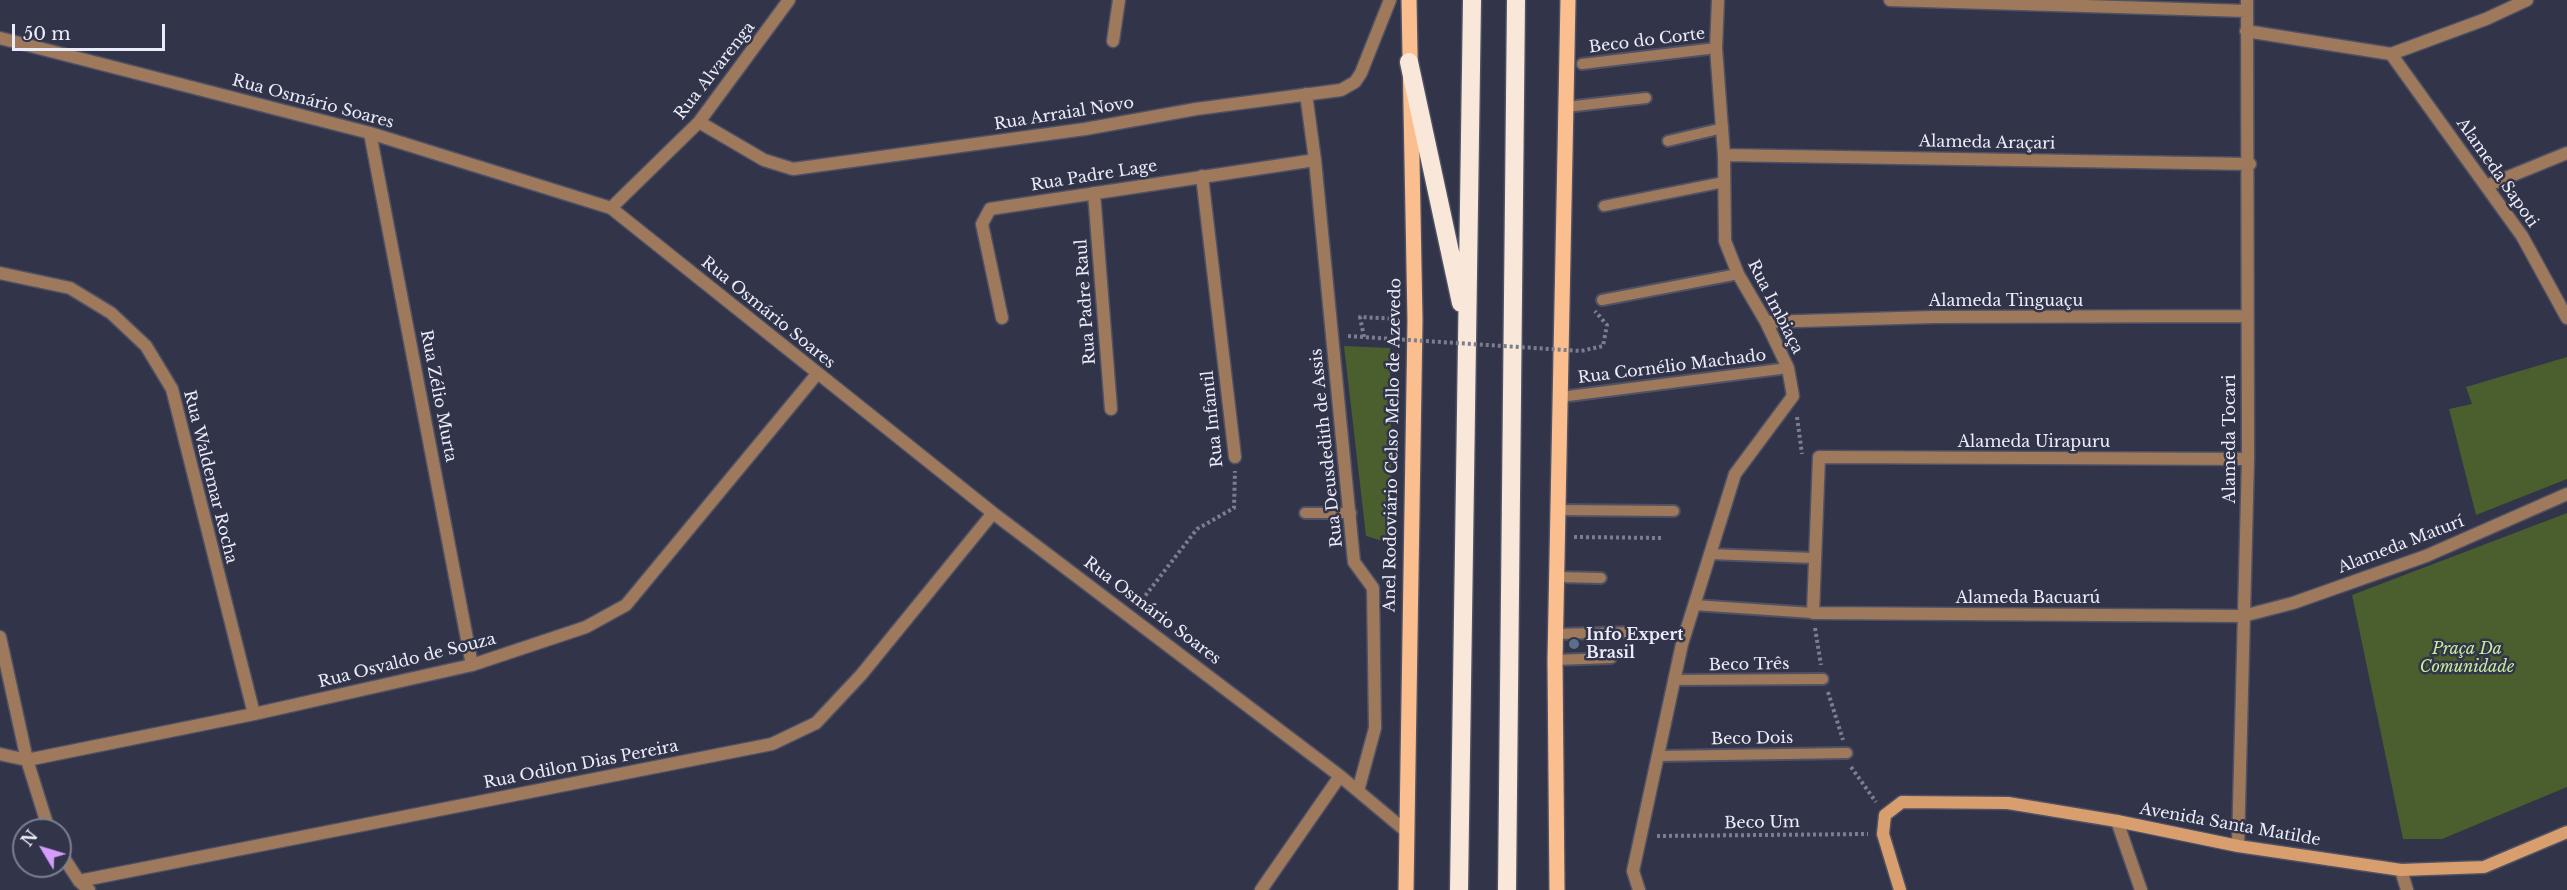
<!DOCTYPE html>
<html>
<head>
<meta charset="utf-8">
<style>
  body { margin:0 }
  #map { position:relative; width:2567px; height:890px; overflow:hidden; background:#323449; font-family:"Libre Baskerville",serif }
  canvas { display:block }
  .north { position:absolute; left:12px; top:818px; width:60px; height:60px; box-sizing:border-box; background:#323449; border:2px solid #7c7e90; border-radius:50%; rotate:308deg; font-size:16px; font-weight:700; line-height:24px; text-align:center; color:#eaecfa }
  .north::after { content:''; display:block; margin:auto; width:21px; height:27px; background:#d49cfc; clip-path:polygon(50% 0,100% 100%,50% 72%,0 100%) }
  .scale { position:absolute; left:12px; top:24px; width:153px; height:27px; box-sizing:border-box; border:3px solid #eaecfa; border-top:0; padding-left:8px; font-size:18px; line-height:21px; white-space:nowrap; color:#eaecfa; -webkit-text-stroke:4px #323449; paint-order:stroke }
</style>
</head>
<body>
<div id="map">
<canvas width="2567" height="890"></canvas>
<div class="north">N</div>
<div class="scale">50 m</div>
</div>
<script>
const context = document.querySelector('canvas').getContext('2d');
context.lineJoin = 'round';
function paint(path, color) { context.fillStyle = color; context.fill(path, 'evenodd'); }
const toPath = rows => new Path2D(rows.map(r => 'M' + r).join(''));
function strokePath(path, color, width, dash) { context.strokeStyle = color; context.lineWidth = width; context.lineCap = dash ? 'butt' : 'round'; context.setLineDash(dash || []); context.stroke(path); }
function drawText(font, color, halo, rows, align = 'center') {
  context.font = font + ' "Libre Baskerville",serif'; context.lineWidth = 5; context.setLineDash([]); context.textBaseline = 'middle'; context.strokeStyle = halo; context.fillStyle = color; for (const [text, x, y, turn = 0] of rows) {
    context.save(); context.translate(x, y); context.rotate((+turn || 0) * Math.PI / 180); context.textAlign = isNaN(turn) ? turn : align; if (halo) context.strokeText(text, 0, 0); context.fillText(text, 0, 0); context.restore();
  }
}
const green = toPath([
  [1344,346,1390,348,1392,544,1366,536],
  [2567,357,2567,479,2476,515,2449,409,2472,404,2466,387],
  [2567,513,2567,787,2442,839,2403,839,2352,595]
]);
const path = toPath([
  [1348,336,1378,338],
  [1364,337,1360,317,1399,319],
  [1797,417,1802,454],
  [1574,537,1663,538],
  [1138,605,1197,529,1234,508,1235,471],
  [1815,628,1821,665],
  [1828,692,1843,740],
  [1851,767,1876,802],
  [1657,836,1868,834]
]);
const lane = toPath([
  [1582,64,1716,48],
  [1566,107,1646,98],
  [1668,141,1723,128],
  [1604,206,1724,182],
  [1602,300,1738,274],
  [1560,397,1788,368],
  [1558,510,1674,511],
  [1305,513,1351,513],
  [1710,554,1813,558],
  [1557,577,1601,578],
  [1694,605,1813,613],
  [1556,634,1634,632],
  [1555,660,1611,658],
  [1674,680,1823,679],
  [1658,756,1847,753]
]);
const street = toPath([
  [1890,0,2247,11],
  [2246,31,2391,54,2486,19,2527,0],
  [0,38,370,133,611,208,993,513,1340,776,1407,832],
  [1113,41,1119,0],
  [2391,54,2522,236,2567,318],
  [1306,94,1315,160,1354,562,1373,588,1375,728,1358,791],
  [699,122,764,160,793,169,1085,129,1196,109,1341,90,1355,82,1361,73,1390,0],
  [370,133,472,665],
  [1724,155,2250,164],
  [1202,176,1235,457],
  [2486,186,2567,153],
  [1094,193,1111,409],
  [611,208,699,122,789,0],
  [0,273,70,288,111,313,146,346,172,389,254,714],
  [1002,318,982,224,990,209,1315,160],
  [1766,322,1933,317,2246,316],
  [2248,459,1819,457,1813,613,2243,616,2293,603,2426,556,2567,494],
  [0,637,27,760,49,830],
  [0,754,27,760,254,714,472,665,586,627,626,605,817,374],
  [2117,821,2141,890],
  [2238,846,2248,459,2247,0],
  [60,852,79,881,89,890],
  [2401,870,2407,890],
  [79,881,772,744,816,723,861,675,993,513],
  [1261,890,1340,776],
  [1639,890,1633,871,1682,644,1735,474,1793,396,1788,368,1766,322,1738,274,1725,241,1724,155,1716,48,1718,0]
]);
const secondary = toPath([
  [1900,890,1883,834,1885,815,1902,802,2008,803,2117,821,2238,846,2401,870,2484,867,2567,832]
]);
const primary = toPath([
  [1406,890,1415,320,1409,0],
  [1557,890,1555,660,1568,0]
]);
const highway = toPath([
  [1409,62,1461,303],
  [1459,890,1472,0],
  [1507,890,1516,0]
]);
const pathBridge = toPath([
  [1378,338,1581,351,1603,346,1607,325,1595,311]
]);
const markers = [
  [1574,644,6,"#5c6f8a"]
];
const streetNames = [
  ["Beco do Corte",1647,41,-7],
  ["Rua Alvarenga",715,71,-52],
  ["Rua Osmário Soares",313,102,15],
  ["Rua Arraial Novo",1064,114,-9],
  ["Alameda Araçari",1987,143,1],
  ["Alameda Sapoti",2497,173,55],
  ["Rua Padre Lage",1094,176,-9],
  ["Alameda Tinguaçu",2006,301],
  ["Rua Padre Raul",1086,302,-94],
  ["Rua Imbiaça",1775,307,63],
  ["Rua Osmário Soares",768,313,39],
  ["Rua Cornélio Machado",1672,367,-7],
  ["Rua Zélio Murta",438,396,79],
  ["Rua Infantil",1213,419,-96],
  ["Alameda Tocari",2230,439,-90],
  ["Alameda Uirapuru",2034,442],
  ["Anel Rodoviário Celso Mello de Azevedo",1393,445,-89],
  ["Rua Deusdedith de Assis",1327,448,-96],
  ["Rua Waldemar Rocha",210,477,76],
  ["Alameda Maturí",2401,545,-21],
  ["Alameda Bacuarú",2028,598],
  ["Rua Osmário Soares",1152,611,37],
  ["Rua Osvaldo de Souza",407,661,-14],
  ["Beco Três",1749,665,-1],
  ["Beco Dois",1752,739,-1],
  ["Rua Odilon Dias Pereira",581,765,-11],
  ["Beco Um",1762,823,-1],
  ["Avenida Santa Matilde",2230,825,10]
];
const poiNames = [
  ["Info Expert",1586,635],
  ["Brasil",1586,653]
];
const parkNames = [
  ["Praça Da",2467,649],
  ["Comunidade",2467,667]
];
paint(green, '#4a5e2e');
strokePath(lane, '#4f5165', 14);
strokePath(street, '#4f5165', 15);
strokePath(secondary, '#4f5165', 15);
strokePath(primary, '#4f5165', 18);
strokePath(highway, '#4f5165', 21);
strokePath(path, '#7c7e90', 4, [3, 3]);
strokePath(lane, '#9e795c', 10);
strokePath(street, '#9e795c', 12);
strokePath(secondary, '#d99e6e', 12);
strokePath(primary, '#fbbe8e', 15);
strokePath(highway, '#f9e7d9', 18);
strokePath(pathBridge, '#7c7e90', 4, [3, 3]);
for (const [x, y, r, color] of markers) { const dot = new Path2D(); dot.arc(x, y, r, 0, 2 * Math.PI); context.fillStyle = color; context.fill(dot); strokePath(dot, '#323449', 2); }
drawText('16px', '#eaecfa', '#323449', streetNames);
drawText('bold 16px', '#eaecfa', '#323449', poiNames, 'left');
drawText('italic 16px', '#c8eb9d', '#323449', parkNames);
</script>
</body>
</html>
